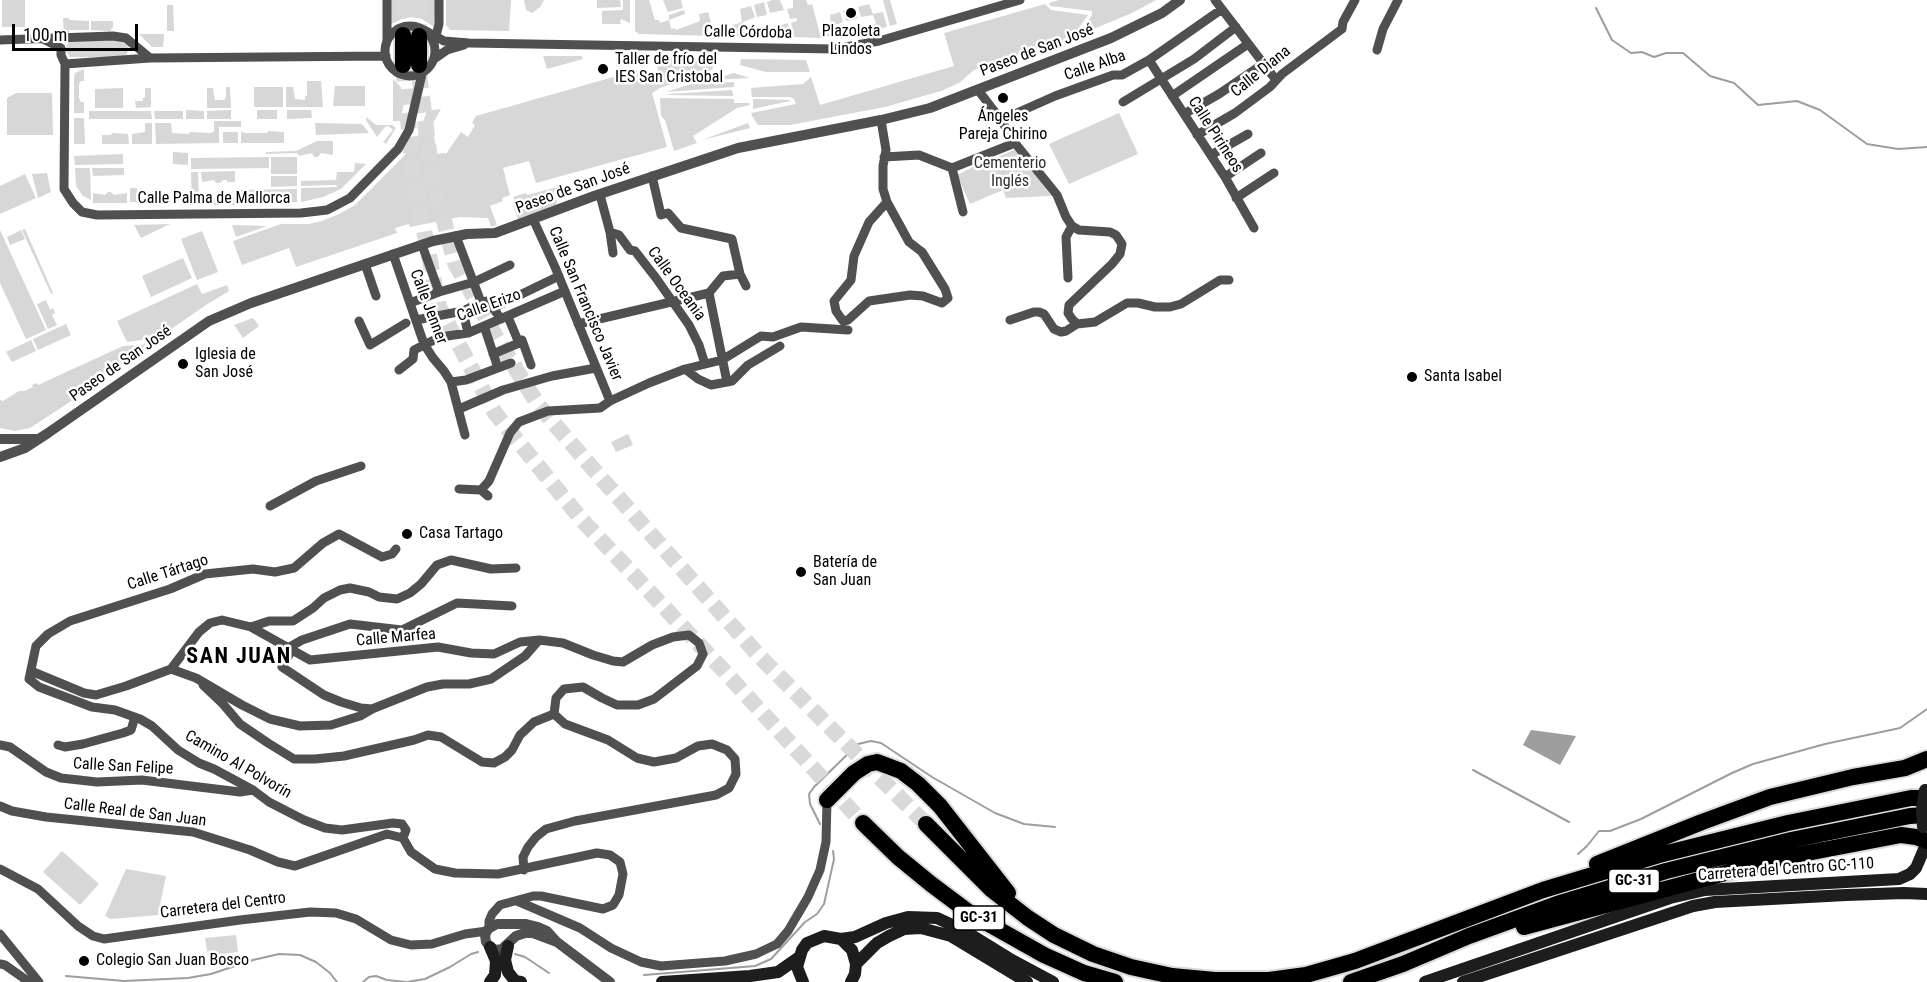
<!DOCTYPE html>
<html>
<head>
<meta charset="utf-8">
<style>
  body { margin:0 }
  #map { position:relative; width:1927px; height:982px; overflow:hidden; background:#fff; font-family:"Roboto Condensed",sans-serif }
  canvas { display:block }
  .scale { position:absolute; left:12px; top:24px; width:126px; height:27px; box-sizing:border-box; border:3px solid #000; border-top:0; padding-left:8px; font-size:18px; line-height:21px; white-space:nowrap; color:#000; -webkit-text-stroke:4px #fff; paint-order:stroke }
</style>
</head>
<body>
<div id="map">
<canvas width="1927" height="982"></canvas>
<div class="scale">100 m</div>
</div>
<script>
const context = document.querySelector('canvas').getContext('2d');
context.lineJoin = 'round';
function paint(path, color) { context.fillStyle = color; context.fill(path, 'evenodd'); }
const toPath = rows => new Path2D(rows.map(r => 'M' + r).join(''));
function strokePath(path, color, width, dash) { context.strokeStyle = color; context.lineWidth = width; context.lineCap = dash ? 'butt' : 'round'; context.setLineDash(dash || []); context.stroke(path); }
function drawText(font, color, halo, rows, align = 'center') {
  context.font = font + ' "Roboto Condensed",sans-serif'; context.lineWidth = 5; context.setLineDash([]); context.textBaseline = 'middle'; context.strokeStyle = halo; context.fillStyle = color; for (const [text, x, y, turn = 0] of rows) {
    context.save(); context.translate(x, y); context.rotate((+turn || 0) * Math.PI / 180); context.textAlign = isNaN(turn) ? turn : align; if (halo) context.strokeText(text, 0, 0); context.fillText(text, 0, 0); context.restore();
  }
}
const green = toPath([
  [2,0,25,0,25,27,2,27],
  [391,0,437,0,434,27,422,19,412,17,402,19,391,24],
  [446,0,511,0,509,31,450,30,446,25],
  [524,0,544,0,540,7,532,13,526,10],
  [597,0,620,0,621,7,597,8],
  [623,0,630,0,630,23,621,19,620,22,621,24,602,24,602,11,623,10],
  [635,0,649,0,655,20,659,20,660,23,669,20,669,15,684,10,685,14,669,20,671,29,675,28,676,30,700,21,699,14,708,12,715,36,639,34,635,31],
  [663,0,681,0,683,8,668,12],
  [772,0,780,0,784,10,770,13,767,2],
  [793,0,806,0,808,5,812,4,821,38,794,37,791,23,797,21,797,18,790,19,787,9,793,8],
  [883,0,890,0,897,24,890,26],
  [1059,0,1156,0,1132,13,1079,35,1092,15,1092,11,1050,6,1049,3],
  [764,2,767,15,757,17,754,5],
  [869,4,873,14,883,12,887,27,864,33,863,29,873,27,872,25,876,23,873,15,861,17,858,7],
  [1045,4,1051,10,1088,15,1075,33,1076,36,1053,45,1039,47,985,66,984,61,980,63,981,67,974,70,959,83,941,91,885,107,790,125,758,125,752,116,751,113,796,104,794,99,790,97,752,97,751,88,803,84,811,77,820,105,954,66,944,33],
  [167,5,173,5,174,31,167,31],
  [751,6,755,17,743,22,745,31,749,30,749,32,758,30,760,37,736,36,733,25,742,22,740,9],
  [855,8,858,17,856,19,846,21,843,11],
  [840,12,843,22,832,26,834,35,824,37,822,28,831,25,830,15],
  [63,18,69,18,69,20,89,21,89,30,69,30,69,33,64,33],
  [91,21,113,21,113,27,110,31,91,30],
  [788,23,792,37,763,37,761,31],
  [139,34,164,34,163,47,152,47],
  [121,39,128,43,129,46,127,54,123,57,70,57,65,50,69,41],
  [543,56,582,56,583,59,547,69],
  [655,56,712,59,713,68,710,71,660,88,652,93,667,147,536,183,529,161,503,168,510,195,502,198,503,201,490,206,497,225,491,227,488,218,460,217,410,227,409,224,395,228,397,233,296,267,289,248,242,265,233,241,281,224,309,224,322,221,339,214,355,205,402,158,412,146,416,145,416,140,427,111,441,109,432,125,437,154,445,153,446,154,461,132,468,137,475,125,472,123,476,116,631,72,632,74,658,71],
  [741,59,806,60,810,72,766,72,740,65],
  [84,69,84,81,81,81,79,84,79,98,81,102,84,102,84,113,74,113,74,77,75,73],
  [734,73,750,78,714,80,714,79],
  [710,78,711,83,734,82,734,87,666,92],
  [393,79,400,86,403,93,403,108,400,121,393,121],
  [307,81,321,81,323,107,286,107,286,87,293,87,295,99,305,100,305,96,307,96],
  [335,86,365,86,365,106,333,106],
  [226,87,230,87,231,108,207,108,207,88,213,88,215,100,224,100,226,97],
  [254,87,283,87,283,107,254,107],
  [123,88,123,108,95,108,95,89],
  [145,88,151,88,151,107,136,108,135,101,143,101,143,98,145,97],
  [732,90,733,96,668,95,669,94],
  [16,93,52,93,53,135,7,135,7,98],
  [660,98,734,99,734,103,749,103,750,105,737,108,693,136,697,143,674,151,665,120,661,116],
  [753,99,790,100,790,101,753,109],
  [186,110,204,111,204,119,186,119],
  [231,110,231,119,207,119,207,111],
  [257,110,277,110,277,119,257,119],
  [287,110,311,110,312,118,287,119],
  [89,111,151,111,152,119,89,119],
  [154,111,183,111,183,119,155,119],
  [1119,113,1138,154,1069,184,1049,144],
  [366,117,376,125,392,125,396,128,386,144,383,142,393,130,388,126,385,127,377,137,366,120],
  [74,118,84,118,85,144,74,144],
  [214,121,241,121,241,127,219,127,219,143,156,144,155,123,171,123,172,133,189,134,190,132,211,133,214,131],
  [145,123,152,123,152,144,132,144,132,134,145,132],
  [315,123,362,124,369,133,316,135],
  [748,123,750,128,702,140],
  [241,131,245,133,267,133,268,131,284,132,284,143,241,143],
  [223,132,238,132,238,143,223,143],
  [112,133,128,134,129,144,102,144,102,135,111,135],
  [317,141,333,141,333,155,321,153,318,157,314,157,312,153,299,156,297,153,266,154,266,152,296,151],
  [1016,149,1051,196,1006,198,1003,190,970,204,957,175,973,167,972,163,988,157,990,160],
  [173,152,188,153,188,165,173,164],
  [123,154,123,164,75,165,74,156],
  [269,157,269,168,191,169,191,158],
  [271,157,297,157,297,174,271,174],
  [355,163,366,164,341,189,323,197,301,202,301,188,337,187,336,185,301,186,301,181,336,180,337,172,354,172],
  [75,168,90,168,91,200,83,196,76,186],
  [92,168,124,168,124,175,93,176],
  [235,171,235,182,227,182,227,180,223,180,220,183,216,183,214,180,202,182,201,172],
  [191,172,198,172,199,202,192,202],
  [47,173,51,192,38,198,32,174],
  [25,174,36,198,0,214,0,186],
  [271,176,297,176,297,186,271,187],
  [558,187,560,194,555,196,557,201,556,205,518,219,513,205,516,203,513,197,526,193,527,195],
  [130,188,137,188,137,196,145,196,145,202,130,202],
  [297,189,297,202,238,203,238,190],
  [108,192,111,192,114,195,127,193,127,203,93,203,93,193,105,195],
  [217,196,220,196,223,199,235,197,235,205,202,205,202,197,214,199],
  [170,224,141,238,134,225],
  [232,225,267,226,236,237],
  [25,229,53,293,51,294,22,230],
  [0,230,46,330,26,339,0,283],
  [21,230,25,239,10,245,7,237],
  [202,231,218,272,197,280,181,239],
  [183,258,192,278,151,297,142,276],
  [197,284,202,294,227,285,229,291,206,305,154,341,149,339,127,342,117,321],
  [46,300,50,310,53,308,55,313,52,315,57,325,48,329,37,304],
  [253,318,259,326,243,338,234,325],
  [66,324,71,335,38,350,33,339],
  [31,340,36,351,12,362,6,352],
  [150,344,76,398,30,428,15,431,0,428,0,400,3,401,19,391,25,391,33,387,32,385,36,383,38,385,123,346],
  [628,434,633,445,616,452,611,442],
  [62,851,99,884,80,905,43,872],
  [126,869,166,876,158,915,111,919,105,916],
  [236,935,238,952,208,956,205,938]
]);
const water = toPath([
  [1531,730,1576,736,1560,765,1523,745]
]);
const stream = toPath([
  [1596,8,1612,40,1631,53,1642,52,1654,57,1666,53,1683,53,1710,76,1734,83,1758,105,1797,101,1820,110,1867,144,1898,149,1927,147],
  [1473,770,1569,822],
  [820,824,810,804,809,794,814,787,858,744,871,741,881,743,932,777,995,813,1024,824,1055,827],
  [1578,854,1587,846,1599,831,1610,831,1641,819,1732,773,1753,764,1825,744,1900,728,1927,709],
  [515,954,525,957,549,973],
  [644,975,755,966,771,959,805,922,817,914,824,904,834,859,833,851],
  [66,976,124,981,188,978,211,974,253,960,279,954,300,955,316,962,330,973,337,982],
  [363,982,369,977,376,976,387,980,406,982],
  [407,982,425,979,450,967,471,954,478,952]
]);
const motorwayTunnel = toPath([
  [403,0,403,35],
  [418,0,419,36],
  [403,65,413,174,439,307,495,413,582,520,726,673,863,823],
  [419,73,432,175,455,263,499,342,539,406,601,478,761,658,926,824]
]);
const minor = toPath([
  [1215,0,1276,80],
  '385 51a25 25 0 1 1 50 0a25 25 0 1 1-50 0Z',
  [424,30,444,41,469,43,835,49,879,41,1020,0],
  [43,39,61,48,61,55,65,64,64,189,73,203,82,212,97,215,301,213,327,210,350,198,398,149,409,130,422,74],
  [0,40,113,36,126,38,150,58],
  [387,40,387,0],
  [435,40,439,24,439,0],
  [1377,50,1383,29,1398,0],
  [434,59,447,50,464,45],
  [1149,60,1225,177,1254,228],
  [65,64,150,58,386,56],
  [978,90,1001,120,1015,143,1057,195,1066,217,1072,226,1079,230,1110,232,1116,235,1122,244,1120,254,1112,264,1069,305,1068,313,1072,319,1077,324,1095,322,1127,303,1138,303,1155,307,1170,307,1181,304,1220,280,1229,280],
  [1172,96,1248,44],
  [1123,102,1194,59,1236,27],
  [1184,114,1219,94,1263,64],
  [881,120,886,150,883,166,883,189,887,202,909,242,922,252,945,289,948,298,942,303,923,296,910,295,869,301,848,320,843,321,836,311,834,301,851,280,854,256,869,222,887,202],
  [1001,120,1055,96,1113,75,1122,75,1149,60,1222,9],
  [1197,135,1235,113,1270,87,1282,74,1342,29,1343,22,1355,0],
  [1211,155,1248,134],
  [884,157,919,155,952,168,1015,143],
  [952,168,963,212],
  [652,176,661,215,668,213,681,228,732,239,740,274,746,286],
  [1225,177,1261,153],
  [600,195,610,232,613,253],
  [1236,198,1274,173],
  [533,219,555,267,610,401],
  [610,232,619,235,630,250,635,251,656,278,689,325,699,345,705,364],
  [456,236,481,302,488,301,501,319],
  [422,245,439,292],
  [393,254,424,344,433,358,444,371,451,382,465,435],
  [365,264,376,296],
  [1068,278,1066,237,1072,226],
  [410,303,439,292,474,282,510,265],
  [493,308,559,276],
  [463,311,468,333],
  [508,317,519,343,522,340,531,365],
  [416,320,463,311,481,302],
  [1010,320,1034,312,1039,312,1044,314,1054,329,1061,332,1066,331,1077,324],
  [359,321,370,345,406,323],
  [578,324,709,293],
  [484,326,498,368],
  [493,354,519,343],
  [685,369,722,360,761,336,773,337,801,327,848,330],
  [399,370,413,359,414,350,440,337,468,333,565,291],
  [451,382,466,380,511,363],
  [727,382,709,293,723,276,740,274],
  [459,409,503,390,552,376,596,368],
  [459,489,481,490,488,496],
  [481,490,489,481,510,433,519,422,548,411,600,408,610,401,649,383,685,369,698,379,711,385,732,381,748,365,780,346],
  [270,506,316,481,361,466],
  [396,549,392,554,382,557,339,534,323,543,294,568,275,572,253,569,205,574,170,589,70,621,48,634,36,646,29,679,39,687,92,707,115,710,140,719,152,726,178,750,199,763,214,769,253,790,269,802,304,820,325,828,342,830,393,823,402,824,406,830,403,838],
  [251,627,269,621,293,621,313,608,324,598,340,590,350,588,369,592,379,597,397,599,410,593,421,584,437,565,451,560,491,569,516,568],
  [288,648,302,640,350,624,402,630,457,603,512,606],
  [292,650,282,667,324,695,341,702,361,708,372,709],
  [171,669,199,632,210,623,222,620,251,627,310,660,438,647,471,653,494,654,520,642,539,640,563,643,593,655,613,661,623,662,652,645,673,637,689,635,699,643,703,654,697,666,654,699,638,705,617,705,602,698,583,687,564,689,556,698,554,714],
  [31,671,84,693,96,695,126,686,171,669,196,678,242,705,270,719,300,726,331,725,360,716,372,709,427,687,443,684,469,684,491,679,525,656,539,640],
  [203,685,223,704,240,724,268,743,294,759,315,759,344,756,414,740,428,735,441,737,482,762,494,763,505,757,512,750,520,735,534,722,554,714],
  [0,745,10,747,46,772,61,778,97,782,142,780,240,792,253,790],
  [58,745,65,747,83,744,123,733,131,730,135,717],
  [0,806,12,811,46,817,193,832,250,850,278,862,295,866,387,834,403,838,411,852,435,869,455,873,498,874,597,853,610,855,620,862,623,874,619,895,613,905,603,909,541,896,533,896,500,905,492,914,489,921,489,928],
  [0,869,38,889,78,926,93,936,104,939,240,920,310,912,336,913,356,919,391,940,411,945,432,944,465,934,487,931],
  [524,870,523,857,528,847,536,837,546,829,575,821,716,795,729,788,736,774,735,759,727,750,712,744,698,746,676,758,654,762,637,758,608,740,565,724,554,714],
  [517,901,580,928,611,948,641,962,661,966,725,961,756,954,777,944,788,931,808,897,820,870,826,842,827,800],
  [0,934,39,982],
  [0,964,5,965,29,982]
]);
const tertiary = toPath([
  [0,439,37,439],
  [0,457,25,448,48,433,209,321,251,303,433,241,467,234,495,233,594,196,738,148,881,120,930,108,1111,38,1162,13,1180,0],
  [557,942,533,933,525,933,516,936,502,949,496,950,490,947,486,942,485,935,488,929,497,924,526,924,538,927,547,931,557,942,610,982]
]);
const secondary = toPath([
  [841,939,855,937,886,923,908,917,937,918,965,931,1012,960,1053,982],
  [508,946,505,960,508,972,515,981,521,982],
  [856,964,877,943,889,936,904,929,921,928,951,936,1027,982],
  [490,982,495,975,496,961,490,947],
  [662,982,750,976,778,972,798,958],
  [803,982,797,967,802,950,807,943,824,936,841,939,852,950,856,964,855,974,851,982],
  [1425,982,1670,898,1705,890,1899,879,1910,874,1916,868,1927,842],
  [1463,982,1693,906,1715,902,1846,895,1904,893,1927,894]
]);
const motorway = toPath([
  [419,36,419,65],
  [403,65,403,35],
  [827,800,854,773,868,764,877,762,901,771,918,784,940,806,1008,893],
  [863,823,898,857,931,884,971,914,1044,955,1084,973,1115,982],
  [926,824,992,890,1028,918,1054,935,1093,954,1131,967,1172,976,1215,980,1269,980,1306,975,1355,961,1543,890,1659,855,1788,823,1911,798,1927,798],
  [1597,864,1702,822,1770,797,1853,777,1905,768,1927,759],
  [1524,927,1781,858,1901,835,1916,837,1927,841],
  [1351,982,1403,964,1469,936,1557,904,1666,871,1791,840,1910,816,1927,815]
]);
const secondaryBridge = toPath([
  [1923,827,1922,809,1925,790]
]);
const markers = [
  [851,13,6,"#000"],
  [603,69,6,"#000"],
  [1003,98,6,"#000"],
  [183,364,6,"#000"],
  [1412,377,6,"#000"],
  [407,534,6,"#000"],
  [801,572,6,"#000"],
  [84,961,6,"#000"]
];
const shields = [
  [1634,881,51],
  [979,918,51]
];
const shieldNames = [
  ["GC-31",1634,881],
  ["GC-31",979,918]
];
const poiNames = [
  ["Plazoleta",851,32,"center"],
  ["Lindos",851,50,"center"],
  ["Taller de frío del",615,60],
  ["IES San Cristobal",615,78],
  ["Ángeles",1003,117,"center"],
  ["Pareja Chirino",1003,135,"center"],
  ["Iglesia de",195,355],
  ["San José",195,373],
  ["Santa Isabel",1424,377],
  ["Casa Tartago",419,534],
  ["Batería de",813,563],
  ["San Juan",813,581],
  ["Colegio San Juan Bosco",96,961]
];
const streetNames = [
  ["Calle Córdoba",748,33,1],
  ["Paseo de San José",1037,51,-21],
  ["Calle Alba",1095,66,-19],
  ["Calle Diana",1261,72,-39],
  ["Calle Pirineos",1215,135,57],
  ["Paseo de San José",573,189,-20],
  ["Calle Palma de Mallorca",214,199],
  ["Calle Oceania",676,284,54],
  ["Calle San Francisco Javier",585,304,67],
  ["Calle Erizo",489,306,-20],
  ["Calle Jenner",428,307,69],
  ["Paseo de San José",121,364,-35],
  ["Calle Tártago",168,573,-18],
  ["Calle Marfea",396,638,-5],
  ["Camino Al Polvorín",238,765,30],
  ["Calle San Felipe",123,767,3],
  ["Calle Real de San Juan",135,813,7],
  ["Carretera del Centro GC-110",1786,870,-4],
  ["Carretera del Centro",223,906,-7]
];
const parkNames = [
  ["Cementerio",1010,164],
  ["Inglés",1010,182]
];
const districtNames = [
  ["SAN JUAN",239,657]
];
paint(green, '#d7d7d7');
paint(water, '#9e9e9e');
strokePath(stream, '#9e9e9e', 2);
strokePath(motorwayTunnel, '#d9d9d9', 16, [16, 8]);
strokePath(motorway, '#dbdbdb', 20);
strokePath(minor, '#505050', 9);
strokePath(tertiary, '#505050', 10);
strokePath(secondary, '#1d1d1d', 12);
strokePath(motorway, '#000', 16);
strokePath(secondaryBridge, '#1d1d1d', 12);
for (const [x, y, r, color] of markers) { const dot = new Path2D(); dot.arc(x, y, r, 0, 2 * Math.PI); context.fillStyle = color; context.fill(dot); strokePath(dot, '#fff', 2); }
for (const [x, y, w] of shields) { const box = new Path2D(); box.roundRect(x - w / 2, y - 12, w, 24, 4.5); context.fillStyle = '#fff'; context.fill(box); strokePath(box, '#000', 1.5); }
drawText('bold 15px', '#000', null, shieldNames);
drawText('16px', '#000', '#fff', poiNames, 'left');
drawText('16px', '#000', '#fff', streetNames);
drawText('16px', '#2e2e2e', '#fff', parkNames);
context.letterSpacing = '1.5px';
drawText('bold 22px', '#000', '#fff', districtNames);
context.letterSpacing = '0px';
</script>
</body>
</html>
